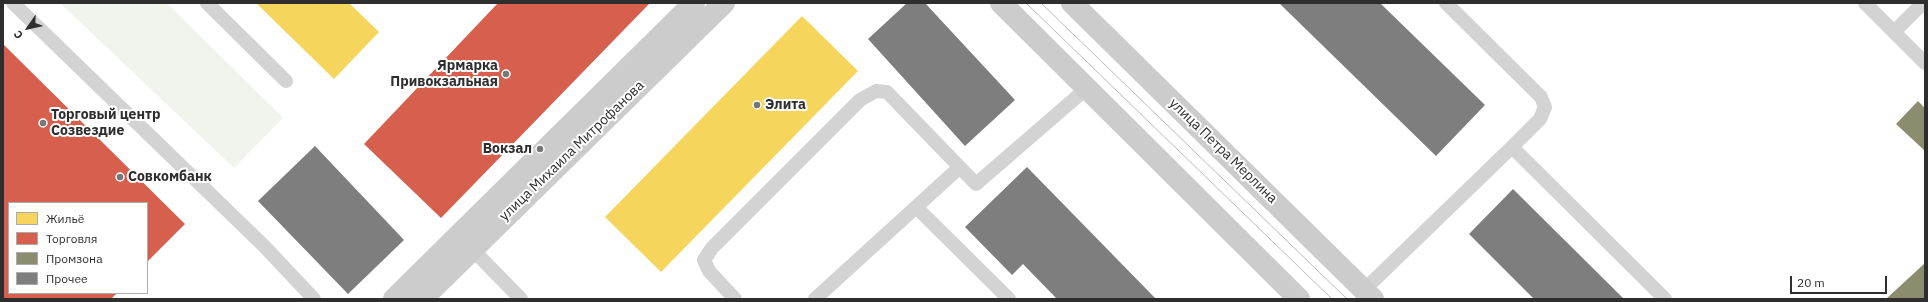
<!DOCTYPE html>
<html>
<head>
<meta charset="utf-8">
<style>
  body { margin:0 }
  #map { position:relative; width:1928px; height:302px; overflow:hidden; background:#fff; font-family:"IBM Plex Sans",sans-serif }
  canvas { display:block }
  .frame { position:absolute; inset:0; border:4px solid #2e2e2e; pointer-events:none }
  .legend { position:absolute; left:8px; top:202px; width:140px; height:92px; box-sizing:border-box; background:#fff; border:1px solid #ababab; margin:0; padding:5px 7px; list-style:none; font-size:12px; color:#2e2e2e }
  .legend li { display:flex; align-items:center; gap:8px; height:20px }
  .legend b { width:20px; border:1px solid #ababab }
  .north { position:absolute; left:8px; top:8px; width:40px; height:40px; -webkit-text-stroke:3px #fff; paint-order:stroke; rotate:236deg; font-size:11px; font-weight:700; line-height:16px; text-align:center; color:#2e2e2e }
  .north::after { content:''; display:block; margin:auto; width:14px; height:18px; background:#2e2e2e; clip-path:polygon(50% 0,100% 100%,50% 72%,0 100%) }
  .scale { position:absolute; left:1790px; top:276px; width:97px; height:18px; box-sizing:border-box; border:2px solid #2e2e2e; border-top:0; padding-left:5px; font-size:12px; line-height:14px; white-space:nowrap; color:#2e2e2e; -webkit-text-stroke:3px #fff; paint-order:stroke }
</style>
</head>
<body>
<div id="map">
<canvas width="1928" height="302"></canvas>
<div class="frame"></div>
<ul class="legend">
<li><b style="height:11px;background:#f6d55c"></b>Жильё</li>
<li><b style="height:11px;background:#d6604d"></b>Торговля</li>
<li><b style="height:11px;background:#8c8c6e"></b>Промзона</li>
<li><b style="height:11px;background:#7e7e7e"></b>Прочее</li>
</ul>
<div class="north">С</div>
<div class="scale">20 m</div>
</div>
<script>
const context = document.querySelector('canvas').getContext('2d');
context.lineJoin = 'round';
function paint(path, color) { context.fillStyle = color; context.fill(path, 'evenodd'); }
const toPath = rows => new Path2D(rows.map(r => 'M' + r).join(''));
function strokePath(path, color, width, dash) { context.strokeStyle = color; context.lineWidth = width; context.lineCap = dash ? 'butt' : 'round'; context.setLineDash(dash || []); context.stroke(path); }
function drawText(font, color, halo, rows, align = 'center') {
  context.font = font + ' "IBM Plex Sans",sans-serif'; context.lineWidth = 4; context.setLineDash([]); context.textBaseline = 'middle'; context.strokeStyle = halo; context.fillStyle = color; for (const [text, x, y, turn = 0] of rows) {
    context.save(); context.translate(x, y); context.rotate((+turn || 0) * Math.PI / 180); context.textAlign = isNaN(turn) ? turn : align; if (halo) context.strokeText(text, 0, 0); context.fillText(text, 0, 0); context.restore();
  }
}
const green = toPath([
  [60,3,167,3,283,118,234,168]
]);
const homes = toPath([
  [256,3,349,3,379,32,334,79],
  [802,16,858,71,661,272,605,217]
]);
const shops = toPath([
  [498,3,650,3,441,218,364,144],
  [3,44,185,224,147,262,147,203,9,203,9,293,117,293,111,299,3,299]
]);
const industry = toPath([
  [1918,101,1925,108,1925,151,1896,124],
  [1925,263,1925,299,1886,299]
]);
const building = toPath([
  [907,3,925,3,1015,100,965,146,868,39],
  [1279,3,1380,3,1485,105,1436,156],
  [315,146,404,240,348,294,258,201],
  [1027,167,1156,299,1057,299,1023,264,1012,275,965,227],
  [1513,189,1624,299,1534,299,1469,234]
]);
const lane = toPath([
  [13,3,264,246,314,299],
  [207,3,286,81],
  [1446,3,1541,97,1545,107,1540,119,1512,147],
  [1865,3,1925,63],
  [1894,32,1923,3],
  [916,207,1009,299],
  [472,249,521,299],
  [1364,290,1512,147,1665,299],
  [735,299,709,271,704,260,712,248,860,100,876,91,887,92,976,184,1087,88],
  [815,299,960,167]
]);
const secondary = toPath([
  [1001,3,1299,299],
  [1072,3,1373,299],
  [394,299,694,3],
  [422,299,724,3]
]);
const tram = toPath([
  [1026,3,1332,299],
  [1041,3,1347,299]
]);
const markers = [
  [506,74,4,"#777"],
  [757,105,4,"#777"],
  [43,123,4,"#777"],
  [540,149,4,"#777"],
  [120,177,4,"#777"]
];
const poiNames = [
  ["Ярмарка",498,66,"right"],
  ["Привокзальная",498,82,"right"],
  ["Элита",765,105],
  ["Торговый центр",51,115],
  ["Созвездие",51,131],
  ["Вокзал",532,149,"right"],
  ["Совкомбанк",128,177]
];
const streetNames = [
  ["улица Михаила Митрофанова",572,151,-44],
  ["улица Петра Мерлина",1223,151,44]
];
paint(green, '#f0f4ec');
paint(homes, '#f6d55c');
paint(shops, '#d6604d');
paint(industry, '#8c8c6e');
paint(building, '#7e7e7e');
strokePath(lane, '#d3d3d3', 14);
strokePath(secondary, '#ccc', 22);
strokePath(tram, '#bababa', 1);
for (const [x, y, r, color] of markers) { const dot = new Path2D(); dot.arc(x, y, r, 0, 2 * Math.PI); context.fillStyle = color; context.fill(dot); strokePath(dot, '#fff', 1.5); }
drawText('bold 14px', '#2e2e2e', '#fff', poiNames, 'left');
drawText('14px', '#2e2e2e', '#fff', streetNames);
</script>
</body>
</html>
